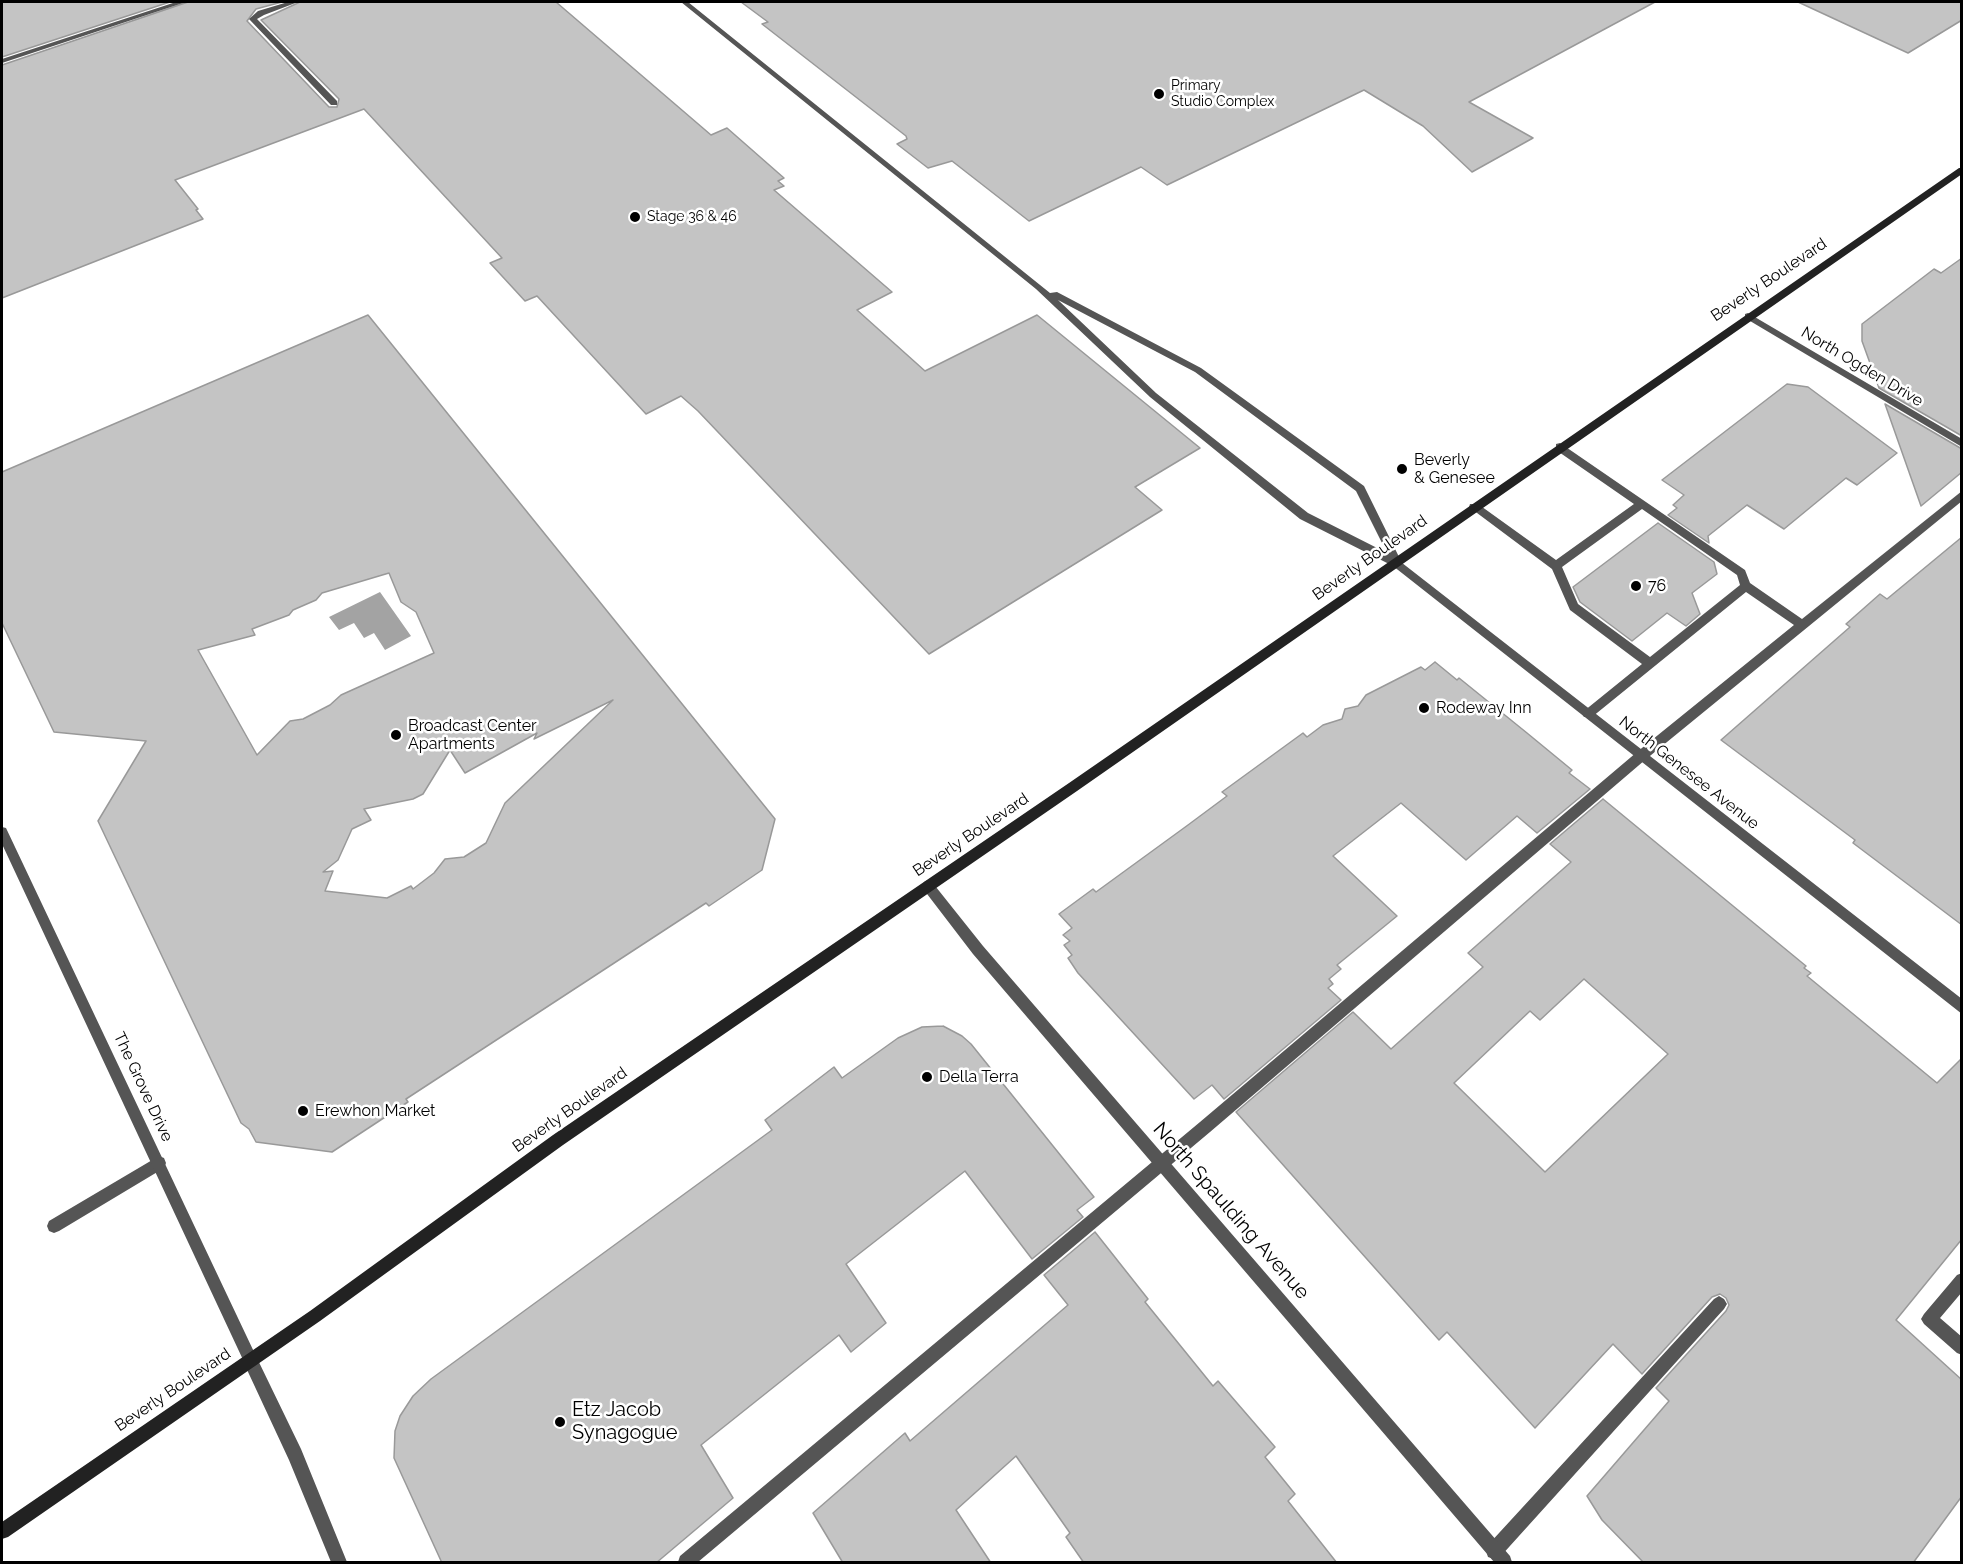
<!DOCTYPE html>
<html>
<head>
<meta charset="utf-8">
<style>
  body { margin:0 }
  #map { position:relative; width:1963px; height:1564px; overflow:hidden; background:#fff; font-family:Raleway,sans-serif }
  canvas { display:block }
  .frame { position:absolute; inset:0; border:3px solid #000; pointer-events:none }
</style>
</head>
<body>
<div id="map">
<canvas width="1963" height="1564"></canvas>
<div class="frame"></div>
</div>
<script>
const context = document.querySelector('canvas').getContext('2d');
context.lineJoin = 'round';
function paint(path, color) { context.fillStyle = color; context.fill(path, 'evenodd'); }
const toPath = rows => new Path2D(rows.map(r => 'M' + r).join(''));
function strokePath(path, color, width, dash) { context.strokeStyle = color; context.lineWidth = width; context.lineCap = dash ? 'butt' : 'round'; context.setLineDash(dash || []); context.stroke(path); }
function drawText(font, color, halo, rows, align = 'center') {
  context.font = font + ' Raleway,sans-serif'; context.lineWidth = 5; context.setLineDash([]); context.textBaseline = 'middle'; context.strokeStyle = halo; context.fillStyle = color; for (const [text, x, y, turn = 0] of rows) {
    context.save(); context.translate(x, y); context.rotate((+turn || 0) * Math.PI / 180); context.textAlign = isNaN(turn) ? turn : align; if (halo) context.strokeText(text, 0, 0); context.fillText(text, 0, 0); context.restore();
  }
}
const water = toPath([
  [380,592,411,636,385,650,374,633,364,638,354,623,339,630,329,617]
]);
const building = toPath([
  [2,2,170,2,2,57,2,2],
  [188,2,282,2,256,9,247,21,329,107,337,107,339,99,261,20,300,2,556,2,711,135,727,128,784,178,778,181,784,186,774,190,892,292,857,310,925,371,1037,315,1200,448,1135,487,1162,510,929,654,698,411,681,396,646,414,537,296,525,301,490,263,502,258,364,109,175,180,198,209,196,210,203,219,2,298,2,65,188,2],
  [741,2,1655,2,1469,102,1533,138,1472,172,1423,126,1364,90,1167,185,1141,167,1029,221,952,161,928,168,897,144,907,139,906,136,762,24,768,22,741,2],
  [1798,2,1962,2,1962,20,1908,53,1798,2],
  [1962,258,1962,436,1879,388,1862,341,1862,324,1934,269,1941,273,1962,258],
  [368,315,775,819,762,870,709,906,706,903,406,1099,408,1102,332,1152,256,1142,249,1129,241,1123,98,821,146,741,54,732,2,623,2,472,368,315],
  [389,573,401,602,416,612,434,653,341,695,330,705,303,719,290,721,257,755,198,650,255,635,252,629,289,615,293,610,316,600,322,593,389,573],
  [613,700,505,803,486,843,464,857,445,859,434,873,413,889,411,886,387,898,325,891,333,871,323,872,338,860,352,829,371,820,364,809,413,799,423,794,450,750,465,773,537,733,534,739,613,700],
  [1787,384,1808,387,1897,453,1857,485,1846,478,1784,529,1747,505,1708,536,1709,543,1668,515,1677,508,1673,505,1684,495,1662,480,1787,384],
  [1885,404,1962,449,1962,472,1921,506,1885,404],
  [1658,523,1714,562,1717,574,1692,593,1700,614,1686,626,1667,613,1632,641,1580,602,1573,587,1658,523],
  [1962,537,1962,925,1853,843,1855,840,1721,740,1850,627,1846,624,1880,594,1887,599,1962,537],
  [1435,662,1457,680,1459,678,1527,733,1572,770,1569,773,1590,789,1537,833,1517,816,1466,860,1401,803,1333,856,1397,916,1337,965,1341,969,1329,979,1333,984,1328,988,1341,1000,1224,1099,1212,1085,1194,1099,1078,973,1068,958,1072,955,1064,945,1070,941,1063,935,1072,928,1059,914,1093,889,1096,892,1188,825,1227,796,1222,792,1303,733,1307,737,1323,725,1342,719,1345,709,1358,706,1366,695,1421,667,1425,670,1435,662],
  [1603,799,1806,966,1804,968,1811,973,1807,976,1937,1083,1962,1058,1962,1239,1896,1320,1962,1380,1962,1496,1913,1563,1644,1563,1602,1520,1587,1496,1669,1401,1656,1388,1726,1311,1729,1305,1726,1298,1720,1294,1712,1297,1642,1374,1613,1344,1535,1428,1447,1332,1439,1340,1236,1112,1353,1012,1391,1049,1483,967,1468,953,1571,862,1550,844,1603,799],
  [1584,979,1668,1054,1545,1172,1454,1083,1530,1011,1540,1020,1584,979],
  [943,1026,962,1036,971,1044,1094,1197,1077,1210,1083,1217,1032,1259,965,1171,846,1264,886,1323,851,1352,839,1335,701,1445,733,1498,656,1563,442,1563,394,1458,395,1431,400,1416,413,1396,431,1379,772,1130,765,1120,834,1067,842,1078,898,1038,922,1027,943,1026],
  [1095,1232,1148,1299,1145,1302,1213,1386,1218,1381,1275,1447,1265,1457,1295,1494,1288,1501,1337,1563,1084,1563,1066,1537,1070,1533,1016,1456,956,1510,991,1563,843,1563,813,1513,905,1433,910,1441,1068,1305,1044,1275,1095,1232]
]);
const service = toPath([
  [176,2,186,2,2,63,2,59,176,2],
  [288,2,298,2,264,15,257,19,337,101,337,105,331,105,249,19,258,11,288,2],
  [681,2,688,2,1050,293,1057,292,1201,368,1364,486,1402,563,1401,566,1393,566,1300,519,1150,397,1036,289,681,2],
  [1058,300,1195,372,1356,491,1387,553,1308,513,1156,393,1058,300],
  [1560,443,1745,570,1750,583,1802,619,1962,491,1962,501,1645,760,1210,1132,698,1562,678,1562,680,1556,1200,1122,1637,752,1794,625,1746,592,1592,717,1584,717,1582,714,1584,711,1642,664,1570,610,1552,569,1469,507,1470,504,1478,504,1556,560,1634,504,1556,450,1556,444,1560,443],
  [1642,509,1737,575,1740,585,1650,657,1578,604,1562,567,1642,509],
  [159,1156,164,1158,166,1163,164,1168,59,1231,54,1233,49,1231,47,1226,49,1221,159,1156],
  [1962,1273,1962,1292,1940,1318,1962,1337,1962,1355,1957,1353,1924,1324,1921,1319,1924,1314,1957,1275,1962,1273],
  [1719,1296,1724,1299,1727,1304,1724,1309,1500,1557,1494,1559,1488,1557,1486,1551,1488,1545,1714,1299,1719,1296]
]);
const minor = toPath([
  [1748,313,1962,439,1962,447,1745,318,1745,314,1748,313],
  [1397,559,1962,999,1962,1014,1393,566,1392,563,1397,559],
  [928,880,932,882,983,946,1510,1556,1512,1562,1494,1562,973,954,924,890,922,886,924,882,928,880],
  [250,1351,255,1354,301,1449,347,1562,331,1562,289,1460,242,1359,245,1354,250,1351]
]);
const tertiary = toPath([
  [2,827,6,828,255,1354,258,1359,255,1364,250,1367,245,1364,2,844,2,827]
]);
const secondary = toPath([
  [1959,168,1962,168,1962,174,1077,791,563,1145,320,1321,8,1537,2,1539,2,1522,310,1311,553,1135,1069,783,1959,168]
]);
const markers = [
  [1159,94,6,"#000"],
  [635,217,6,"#000"],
  [1402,469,6,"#000"],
  [1636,586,6,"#000"],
  [1424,708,6,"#000"],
  [396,735,6,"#000"],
  [927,1077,6,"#000"],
  [303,1111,6,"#000"],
  [560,1422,6,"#000"]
];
const farPoinames = [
  ["Primary",1171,86],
  ["Studio Complex",1171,102],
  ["Stage 36 & 46",647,217]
];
const streetNames = [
  ["Beverly Boulevard",1769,280,-34],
  ["North Ogden Drive",1862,367,31],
  ["Beverly Boulevard",1370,558,-35],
  ["North Genesee Avenue",1689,773,38],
  ["Beverly Boulevard",971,835,-34],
  ["The Grove Drive",143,1087,65],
  ["Beverly Boulevard",570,1110,-35],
  ["Beverly Boulevard",173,1390,-34]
];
const poiNames = [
  ["Beverly",1414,460],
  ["& Genesee",1414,478],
  ["76",1648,586],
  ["Rodeway Inn",1436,708],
  ["Broadcast Center",408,726],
  ["Apartments",408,744],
  ["Della Terra",939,1077],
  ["Erewhon Market",315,1111]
];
const nearStreetnames = [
  ["North Spaulding Avenue",1231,1211,49]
];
const nearPoinames = [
  ["Etz Jacob",572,1410],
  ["Synagogue",572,1433]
];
paint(water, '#a3a3a3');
paint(building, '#c4c4c4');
strokePath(building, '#999', 1.5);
paint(service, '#555');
paint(minor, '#555');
paint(tertiary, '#555');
paint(secondary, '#222');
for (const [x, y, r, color] of markers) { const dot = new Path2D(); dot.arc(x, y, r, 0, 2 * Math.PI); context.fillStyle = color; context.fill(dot); strokePath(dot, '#fff', 2); }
drawText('14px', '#000', '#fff', farPoinames, 'left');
drawText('16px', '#000', '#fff', streetNames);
drawText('16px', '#000', '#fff', poiNames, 'left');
drawText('20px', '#000', '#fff', nearStreetnames);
drawText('20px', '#000', '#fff', nearPoinames, 'left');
</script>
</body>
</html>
